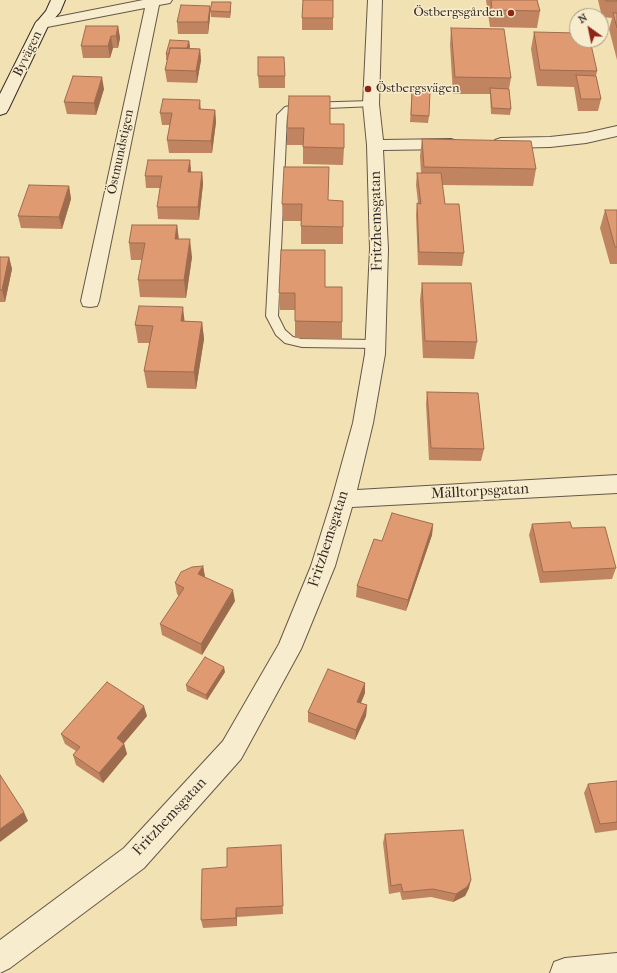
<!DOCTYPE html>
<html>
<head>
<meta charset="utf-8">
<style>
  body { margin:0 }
  #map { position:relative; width:617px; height:973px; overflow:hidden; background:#f2e1b2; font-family:"IM FELL French Canon",serif }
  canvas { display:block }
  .north { position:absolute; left:569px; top:8px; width:40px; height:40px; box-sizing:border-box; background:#f7eccd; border:1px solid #aa9f89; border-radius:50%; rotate:327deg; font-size:11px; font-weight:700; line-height:16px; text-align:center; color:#362b24 }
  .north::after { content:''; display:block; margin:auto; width:14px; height:18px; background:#8f2418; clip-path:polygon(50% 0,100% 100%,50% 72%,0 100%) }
</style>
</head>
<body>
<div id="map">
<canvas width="617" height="973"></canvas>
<div class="north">N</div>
</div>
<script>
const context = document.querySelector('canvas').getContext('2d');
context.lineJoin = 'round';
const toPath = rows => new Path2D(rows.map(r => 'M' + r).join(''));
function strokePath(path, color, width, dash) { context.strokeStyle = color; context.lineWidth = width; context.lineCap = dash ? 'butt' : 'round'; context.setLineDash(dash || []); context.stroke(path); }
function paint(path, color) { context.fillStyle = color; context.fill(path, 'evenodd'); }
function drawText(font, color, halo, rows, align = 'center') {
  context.font = font + ' "IM FELL French Canon",serif'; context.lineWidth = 3; context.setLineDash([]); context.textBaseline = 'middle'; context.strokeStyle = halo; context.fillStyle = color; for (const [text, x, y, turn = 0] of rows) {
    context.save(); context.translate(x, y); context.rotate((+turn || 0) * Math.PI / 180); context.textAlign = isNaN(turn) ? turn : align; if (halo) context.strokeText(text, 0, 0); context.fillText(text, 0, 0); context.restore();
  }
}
const lane = toPath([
  [371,101,376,104,374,106,304,109,291,111,287,116,278,316,285,330,293,337,302,339,375,340,379,341,381,344,379,347,375,348,302,347,285,343,276,335,266,316,277,115,285,107,304,103,371,101]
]);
const street = toPath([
  [143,0,172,0,170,3,159,5,99,301,97,306,90,307,83,306,81,301,145,8,42,28,37,27,35,24,37,21,42,20,143,0],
  [368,0,382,0,379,104,383,140,451,139,457,141,459,144,457,147,451,149,383,150,388,249,385,354,373,423,357,490,617,475,617,493,352,507,335,566,301,649,241,759,144,868,10,968,0,973,0,940,124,848,223,741,279,644,311,566,332,499,353,423,365,354,370,249,367,145,363,104,368,0],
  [617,126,617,136,586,143,550,147,501,148,495,146,493,143,495,140,501,138,550,137,586,133,617,126],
  [617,953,617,973,550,973,554,962,565,958,617,953]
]);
const secondary = toPath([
  [51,0,65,0,60,12,48,26,8,110,6,113,0,115,0,94,35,24,46,11,51,0]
]);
const wall = toPath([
  [333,0,333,30,302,30,302,18],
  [486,0,537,0,540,11,537,28,490,27],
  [598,0,617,0,617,60,609,29,612,18,602,17],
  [210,6,210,17,208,34,178,34,177,22],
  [231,9,230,18,211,17,210,11],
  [118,26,120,38,118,48,113,48,110,58,83,58,81,46],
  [451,28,511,78,509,89,511,109,510,115,491,114,490,94,453,94,450,45],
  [534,32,597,71,596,76,601,99,598,111,578,111,574,87,537,86,531,49],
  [189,41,190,48,200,49,201,60,197,83,167,82,165,70,168,60,166,60,166,54],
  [258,76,285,76,285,88,259,88],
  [104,89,96,115,67,114,64,102],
  [412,90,429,116,428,123,410,122],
  [201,110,215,110,216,122,212,153,169,153,167,140,170,125,162,125,160,113],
  [330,124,344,148,343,165,303,164,303,145,287,145,287,128],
  [422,139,536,169,533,186,442,185,445,204,464,253,462,266,418,265,416,215,417,203,418,203,416,185,417,173,421,173,420,156],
  [190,160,191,172,202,172,203,184,199,220,158,219,157,207,160,188,146,188,145,176],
  [69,186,71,199,62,229,21,228,18,216],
  [328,200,343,227,343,244,301,244,301,221,283,221,282,204],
  [605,210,617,210,617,264,610,264,600,228],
  [177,225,179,239,192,257,186,298,140,297,138,280,142,260,131,260,129,243],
  [0,257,9,257,12,269,5,302,0,302],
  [422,283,477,342,474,359,423,358,420,300],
  [325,287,342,322,342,339,295,338,295,310,280,310,279,293],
  [185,321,202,322,204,339,196,389,147,388,144,371,150,343,138,343,135,325],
  [427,392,484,449,481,461,429,460,426,404],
  [433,524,432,535,406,611,356,597,357,586,382,541],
  [532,524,572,528,616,568,612,579,540,583,529,535],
  [203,566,205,577,235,601,202,655,162,635,160,624,179,596,177,594,175,583],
  [225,672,207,700,187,691,186,685],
  [365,683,365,693,361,703,367,705,366,716,355,740,308,722,308,712],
  [147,716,124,743,127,754,103,783,76,765,73,755,76,751,65,744,61,734],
  [617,781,617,830,595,833,584,793,588,784],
  [385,834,469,888,465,896,453,902,431,897,402,900,400,892,389,894,383,843],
  [281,845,283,914,237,917,237,926,203,928,201,920,227,867]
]);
const shadedWall = toPath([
  [231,2,231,9,230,18,230,12],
  [210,6,210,17,208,34,208,22],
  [118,26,120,38,118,48,116,36],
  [111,36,113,48,110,58,108,46],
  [189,41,190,47,186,61,185,55],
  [200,49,201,60,197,83,196,71],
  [102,77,104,89,96,115,94,103],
  [200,100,201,112,199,109],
  [215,110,216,122,212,153,211,141],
  [190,160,191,172,188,172],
  [202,172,203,184,199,220,198,207],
  [69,186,71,199,62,229,59,217],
  [177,225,179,243,175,239],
  [190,239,192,257,186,298,184,280],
  [9,257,12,269,5,302,2,290],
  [183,307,185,325,181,321],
  [202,322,204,339,196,389,194,372],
  [433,524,432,535,406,611,408,600],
  [203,566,205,577,198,574],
  [233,590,235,601,202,655,201,644],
  [224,667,225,672,207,700,206,695],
  [365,683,365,693,357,712,357,702],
  [367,705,366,716,355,740,356,730],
  [144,706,147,716,120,748,117,738],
  [124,744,127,754,103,783,99,773],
  [24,812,28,821,0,842,0,829],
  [471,880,469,888,465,896,453,902,456,894],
  [236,908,237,917,237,926,236,918]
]);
const building = toPath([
  [303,0,333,0,333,18,302,18,303,0],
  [491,0,537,0,540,11,492,10,491,0],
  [606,0,617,0,617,1,606,1,606,0],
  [212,2,231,2,230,12,210,11,212,2],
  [181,5,210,6,208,22,177,22,181,5],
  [613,13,617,13,617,28,613,13],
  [86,26,118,26,116,36,111,36,108,46,81,46,86,26],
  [451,28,504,29,511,78,455,77,451,28],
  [534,32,577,33,577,40,590,40,597,71,540,70,534,32],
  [170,40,189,41,187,48,170,48,169,54,166,54,170,40],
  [170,48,200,49,196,71,165,70,170,48],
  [258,57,284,57,285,76,258,76,258,57],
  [576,75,596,76,601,99,581,99,576,75],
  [73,76,102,77,94,103,64,102,73,76],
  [490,88,509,89,511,109,492,108,490,88],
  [412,90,430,91,429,116,411,115,412,90],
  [289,96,330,96,330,124,344,124,344,148,303,147,304,128,287,128,289,96],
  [163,99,200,100,199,109,215,110,211,141,167,140,172,113,160,113,163,99],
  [422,139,531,141,536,169,424,167,422,139],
  [148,160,190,160,188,172,202,172,198,207,157,207,162,176,145,176,148,160],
  [284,167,329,167,328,200,343,201,343,227,301,226,302,204,282,204,284,167],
  [417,173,441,173,445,204,459,204,464,253,419,252,417,203,421,204,417,173],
  [29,185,69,186,59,217,18,216,29,185],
  [605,210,617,210,617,247,615,247,605,210],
  [132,225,177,225,175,239,190,239,184,280,138,280,145,243,129,243,132,225],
  [281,250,325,250,325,287,342,287,342,322,295,321,295,293,279,293,281,250],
  [0,257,9,257,2,290,0,290,0,257],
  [422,283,471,283,477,342,425,341,422,283],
  [139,306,183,307,181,321,202,322,194,372,144,371,153,326,135,325,139,306],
  [427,392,478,393,484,449,431,448,427,392],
  [392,513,433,524,408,600,357,586,374,539,382,541,392,513],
  [570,522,572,528,605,527,616,568,543,572,532,524,570,522],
  [203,566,198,574,233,590,201,644,160,624,184,588,175,583,181,572,192,567,203,566],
  [205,657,224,667,206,695,186,685,205,657],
  [328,669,365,683,357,702,367,705,356,730,308,712,328,669],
  [107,682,144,706,117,738,124,744,99,773,73,755,80,747,61,734,107,682],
  [0,775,24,812,0,829,0,775],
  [617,781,617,822,600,824,588,784,617,781],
  [463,830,471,880,467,887,456,894,433,889,403,892,401,884,391,886,385,834,463,830],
  [281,845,283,906,236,908,236,918,201,920,202,869,227,867,227,848,281,845]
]);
const markers = [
  [511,13,4,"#8f2418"],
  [368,89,4,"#8f2418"]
];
const farPoinames = [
  ["Östbergsgården",503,13],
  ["Östbergsvägen",376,89,"left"]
];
const farStreetnames = [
  ["Byvägen",28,54,-64],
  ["Östmundstigen",121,152,-78]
];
const streetNames = [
  ["Fritzhemsgatan",377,221,-91],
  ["Mälltorpsgatan",480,492,-3],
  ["Fritzhemsgatan",329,539,-72],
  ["Fritzhemsgatan",170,817,-47]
];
strokePath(lane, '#655848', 2);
strokePath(street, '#655848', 2);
strokePath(secondary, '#362b24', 2);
paint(lane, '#f7eccd');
paint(street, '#f7eccd');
paint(secondary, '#f7eccd');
paint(wall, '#c18461');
paint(shadedWall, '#9d6c4f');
paint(building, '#e09a71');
strokePath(building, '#9d6c4f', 1);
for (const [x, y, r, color] of markers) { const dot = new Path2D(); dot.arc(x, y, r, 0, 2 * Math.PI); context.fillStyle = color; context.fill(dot); strokePath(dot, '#f7eccd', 1.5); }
drawText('13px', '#362b24', '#f7eccd', farPoinames, 'right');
drawText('13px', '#362b24', '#f7eccd', farStreetnames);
drawText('15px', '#362b24', '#f7eccd', streetNames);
</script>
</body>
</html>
